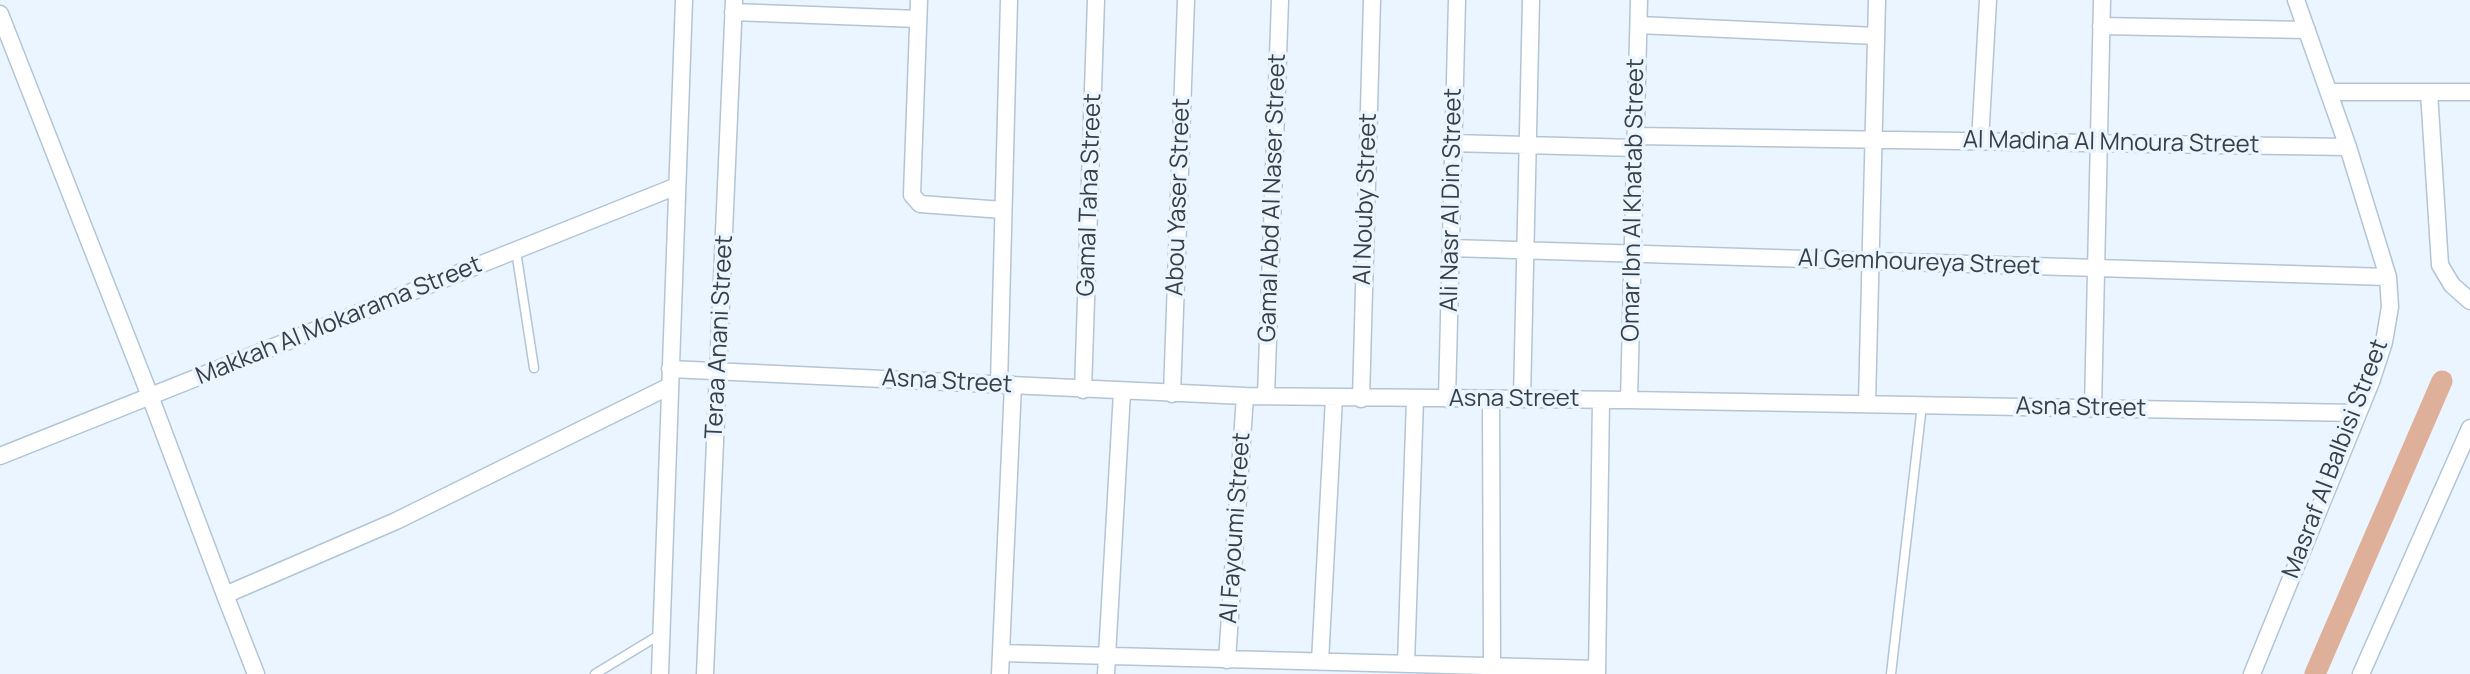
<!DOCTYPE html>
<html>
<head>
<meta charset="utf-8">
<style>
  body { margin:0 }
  canvas { display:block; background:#eaf5ff }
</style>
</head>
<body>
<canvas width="2470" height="674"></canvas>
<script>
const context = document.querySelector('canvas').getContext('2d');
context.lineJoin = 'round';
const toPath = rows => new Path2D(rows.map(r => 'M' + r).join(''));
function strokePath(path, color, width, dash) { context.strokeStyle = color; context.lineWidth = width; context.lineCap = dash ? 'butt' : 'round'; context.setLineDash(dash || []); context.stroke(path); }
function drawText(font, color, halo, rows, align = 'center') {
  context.font = font + ' Manrope,sans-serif'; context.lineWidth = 7; context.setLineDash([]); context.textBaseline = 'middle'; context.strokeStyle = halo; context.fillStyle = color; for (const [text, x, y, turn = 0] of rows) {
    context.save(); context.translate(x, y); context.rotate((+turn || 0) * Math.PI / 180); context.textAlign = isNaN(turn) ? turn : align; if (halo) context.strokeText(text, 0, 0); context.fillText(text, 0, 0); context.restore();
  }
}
const canal = toPath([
  [2315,674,2442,381]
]);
const service = toPath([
  [516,251,534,368],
  [595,674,661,634],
  [1891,674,1922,405]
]);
const minor = toPath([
  [919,0,912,195,920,204,1003,210],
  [733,12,918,19],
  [0,14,150,396,225,595,396,521,670,386],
  [1639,25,1876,36],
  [2101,26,2307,30],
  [2329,92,2470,92],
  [2429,92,2440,265,2452,285,2470,301],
  [1636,136,2348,147],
  [1980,141,1988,0],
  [1453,143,1635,148],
  [1451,248,2388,277],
  [670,369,1245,396,1629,400,2358,413],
  [999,384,1009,0],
  [1083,390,1096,0],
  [1172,394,1186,0],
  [1266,396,1280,0],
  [1361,399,1372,0],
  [1447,399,1457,0],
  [1491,399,1492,667],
  [1522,399,1531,0],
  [1629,400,1639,0],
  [1867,403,1877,0],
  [2093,408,2102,0],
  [0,456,677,186],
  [225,595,256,674],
  [1001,653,1597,669],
  [1227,660,1245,396],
  [1320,662,1334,398],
  [1406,664,1415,399],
  [660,674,684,0],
  [705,674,734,0],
  [1000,674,1013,385],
  [1106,674,1122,392],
  [1597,674,1601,400],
  [2252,674,2371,382,2384,342,2390,307,2388,277,2348,147,2296,0],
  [2361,674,2470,428]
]);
const streetNames = [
  ["Al Madina Al Mnoura Street",2111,143,1],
  ["Gamal Taha Street",1090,195,-88],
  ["Abou Yaser Street",1179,197,-88],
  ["Gamal Abd Al Naser Street",1273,198,-88],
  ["Al Nouby Street",1366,199,-88],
  ["Ali Nasr Al Din Street",1452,200,-89],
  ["Omar Ibn Al Khatab Street",1634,200,-89],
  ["Al Gemhoureya Street",1919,263,2],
  ["Makkah Al Mokarama Street",339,321,-22],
  ["Teraa Anani Street",720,337,-87],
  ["Asna Street",947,382,3],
  ["Asna Street",1514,399],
  ["Asna Street",2081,408,1],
  ["Masraf Al Balbisi Street",2336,459,-69],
  ["Al Fayoumi Street",1236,528,-86]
];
strokePath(canal, '#deaf99', 21);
strokePath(service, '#b3c5d5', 11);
strokePath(minor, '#b3c5d5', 19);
strokePath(service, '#fff', 8);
strokePath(minor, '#fff', 16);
drawText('24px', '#373e44', '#eaf5ff', streetNames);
</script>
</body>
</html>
